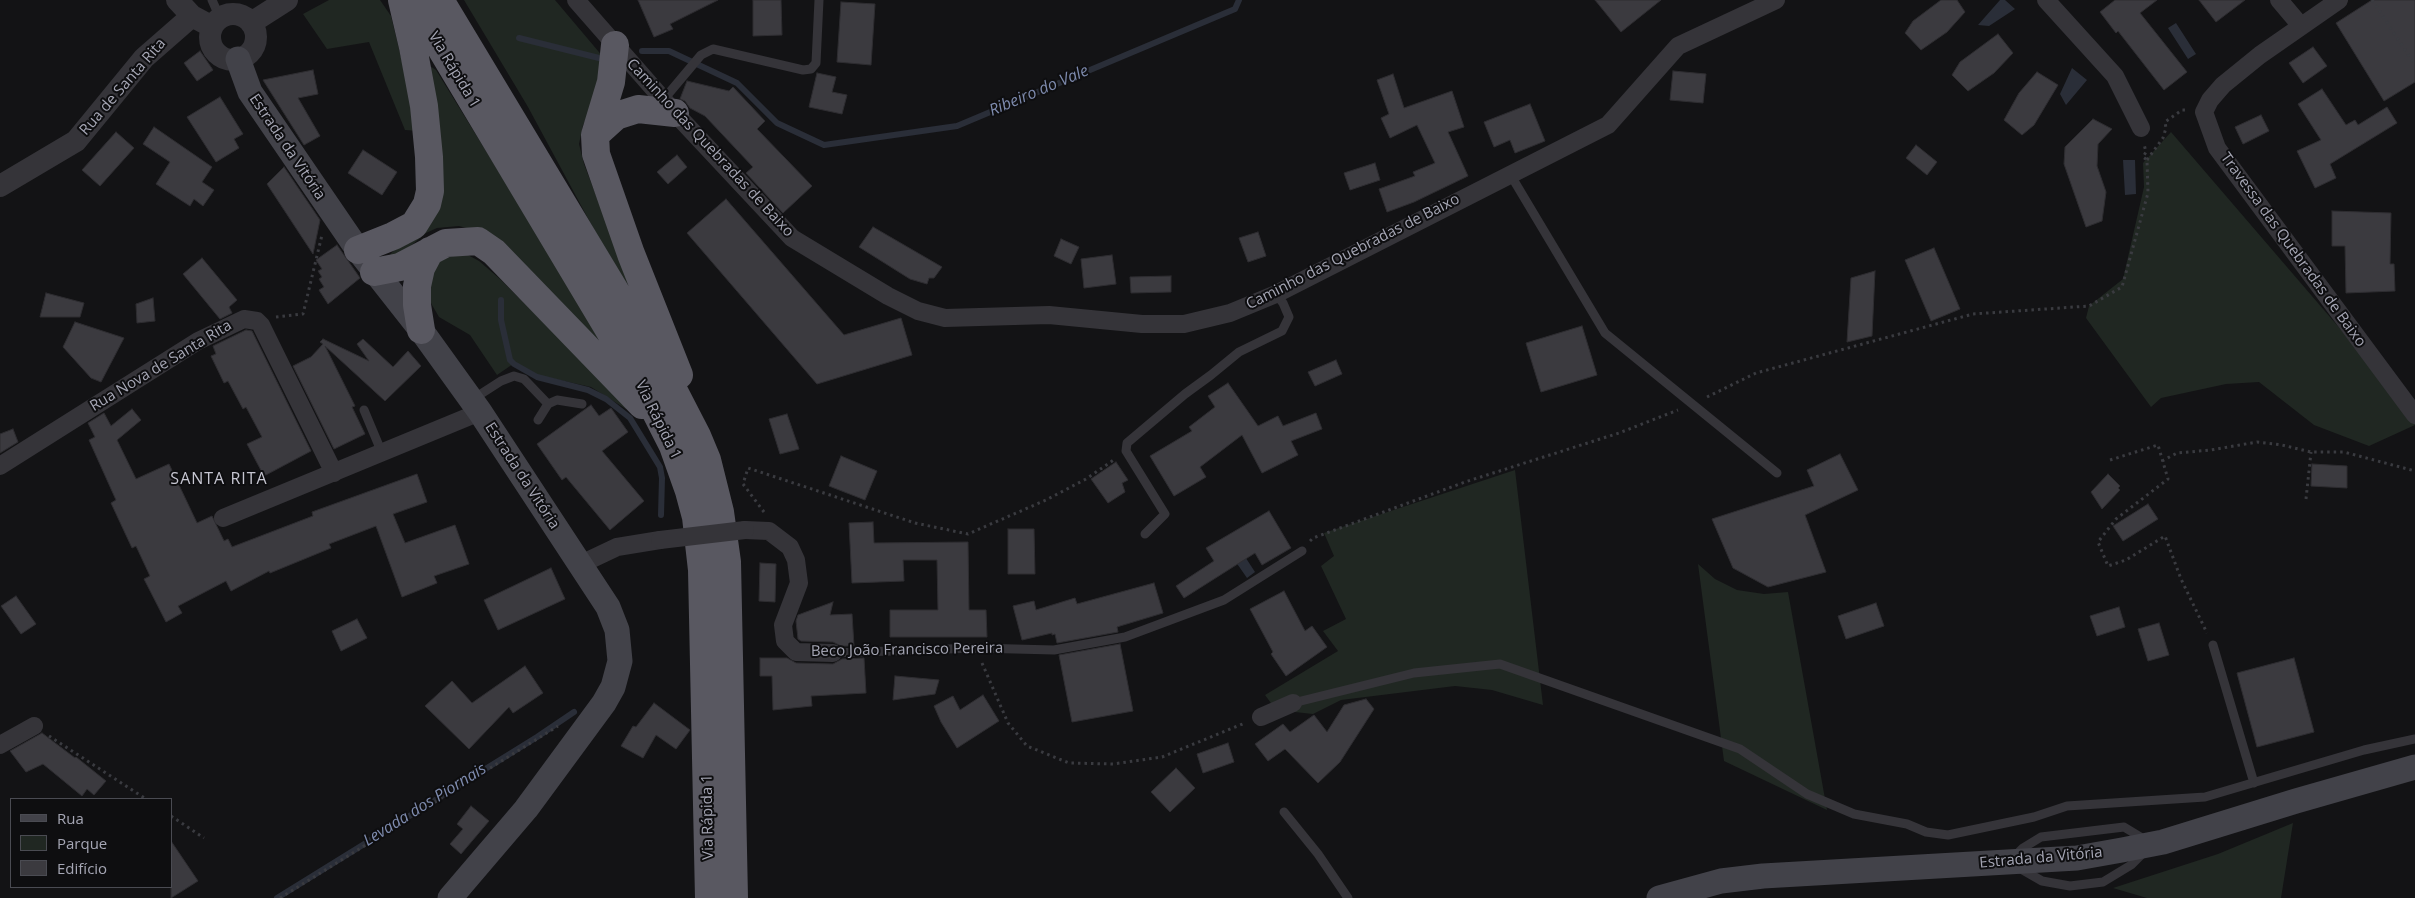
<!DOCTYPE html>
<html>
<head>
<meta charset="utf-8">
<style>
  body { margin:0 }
  #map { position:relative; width:2415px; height:898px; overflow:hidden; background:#131315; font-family:"Open Sans",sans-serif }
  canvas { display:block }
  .legend { position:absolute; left:10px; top:798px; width:162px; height:90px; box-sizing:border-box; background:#0e0e10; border:1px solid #4a4b52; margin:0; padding:6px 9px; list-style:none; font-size:15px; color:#a5a6b4 }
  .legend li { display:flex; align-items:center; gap:10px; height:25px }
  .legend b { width:25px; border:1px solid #4a4b52 }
</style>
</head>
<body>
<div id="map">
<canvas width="2415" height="898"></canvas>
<ul class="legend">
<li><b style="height:6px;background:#424249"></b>Rua</li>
<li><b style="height:14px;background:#202722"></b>Parque</li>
<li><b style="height:14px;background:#3b3a3f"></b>Edifício</li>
</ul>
</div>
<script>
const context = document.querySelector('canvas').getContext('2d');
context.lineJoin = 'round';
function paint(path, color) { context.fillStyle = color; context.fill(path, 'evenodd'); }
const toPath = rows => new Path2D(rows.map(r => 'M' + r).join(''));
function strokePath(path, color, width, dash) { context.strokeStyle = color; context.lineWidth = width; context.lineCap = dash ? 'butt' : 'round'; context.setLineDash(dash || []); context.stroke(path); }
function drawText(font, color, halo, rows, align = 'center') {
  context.font = font + ' "Open Sans",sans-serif'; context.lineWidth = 4; context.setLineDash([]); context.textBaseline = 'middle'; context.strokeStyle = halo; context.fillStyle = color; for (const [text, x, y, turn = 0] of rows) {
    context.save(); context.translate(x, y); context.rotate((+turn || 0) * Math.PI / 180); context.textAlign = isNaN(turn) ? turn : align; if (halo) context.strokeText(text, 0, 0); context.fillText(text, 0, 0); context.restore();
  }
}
const green = toPath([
  [329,0,380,0,391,16,419,131,405,130,369,42,327,49,303,14],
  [464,0,555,0,604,58,593,105,583,125,579,144,584,164,646,326,528,107],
  [430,66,436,70,597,331,601,343,470,229,459,226,437,228,426,233,400,255,388,257,396,248,412,239],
  [2171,132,2415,416,2415,425,2369,446,2314,425,2259,382,2226,384,2161,398,2151,407,2086,318,2089,306,2123,279,2144,187,2143,163],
  [468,255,479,261,500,279,628,407,626,409,591,387,537,375,513,364,497,375,470,335,439,317,428,298,432,266,439,257],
  [1515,470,1543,705,1492,690,1455,686,1341,700,1313,714,1276,710,1265,695,1338,651,1323,631,1346,619,1321,566,1334,556,1324,533],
  [1698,564,1715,579,1737,590,1764,594,1788,592,1827,810,1724,761],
  [2293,823,2281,898,2147,898,2113,888,2218,854]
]);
const water = toPath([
  [2000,0,2005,0,2015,9,1989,26,1978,25],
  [2176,23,2196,54,2188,59,2168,28],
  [2072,68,2087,80,2066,105,2060,94],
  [2123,160,2135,160,2136,194,2125,195],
  [1240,549,1255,572,1247,578,1231,555]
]);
const stream = toPath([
  [519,38,599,58],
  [642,51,669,51,737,83,777,123,824,145,957,126,1235,9,1239,0],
  [501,300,501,320,510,360,514,364,537,377,588,390,606,399,630,418,660,467,662,478,661,515],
  [277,898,537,737,574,712]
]);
const building = toPath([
  [638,0,718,0,670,24,673,29,654,37,638,0],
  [753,0,781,0,782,35,753,36,753,0],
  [1595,0,1661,0,1621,32,1595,0],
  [1941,0,1957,0,1965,12,1947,32,1921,50,1905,33,1913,21,1941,0],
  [2115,0,2157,0,2140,13,2187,72,2164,90,2118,31,2116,33,2100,12,2115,0],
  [2199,0,2245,0,2216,22,2199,0],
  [2372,0,2415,0,2415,82,2384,101,2336,23,2372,0],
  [841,2,875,4,871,65,837,62,841,2],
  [1998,34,2013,53,1994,73,1968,91,1952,75,1960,62,1998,34],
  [2313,47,2327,66,2303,83,2289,63,2313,47],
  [200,51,213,70,197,81,184,63,200,51],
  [313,70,318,94,298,98,320,136,304,145,263,80,313,70],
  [1673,71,1706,74,1703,103,1670,100,1673,71],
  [2037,72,2058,85,2034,125,2022,135,2004,120,2019,93,2037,72],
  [817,73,836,77,832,92,847,95,842,114,809,107,817,73],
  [1393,74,1404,108,1452,91,1464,127,1448,132,1468,176,1414,202,1387,212,1379,189,1415,176,1413,172,1435,163,1417,125,1390,138,1381,118,1389,114,1377,80,1393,74],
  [687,81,729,91,733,87,765,121,757,129,812,186,783,213,746,173,753,167,705,116,690,108,685,101,680,99,687,81],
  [2322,89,2346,125,2355,120,2358,125,2387,107,2397,123,2330,164,2336,178,2315,188,2297,151,2321,140,2298,104,2322,89],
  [220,97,243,134,234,139,239,148,216,162,187,117,220,97],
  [1530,104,1545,141,1515,153,1510,140,1494,147,1484,122,1530,104],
  [2261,115,2269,131,2243,144,2235,127,2261,115],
  [2093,119,2112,129,2098,144,2097,166,2106,192,2102,221,2086,227,2064,164,2065,147,2093,119],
  [154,127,212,167,202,182,214,190,203,206,194,199,190,206,156,184,170,162,143,144,154,127],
  [116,132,134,148,100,186,82,170,116,132],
  [1916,145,1937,162,1927,175,1906,158,1916,145],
  [363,150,397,172,382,195,348,173,363,150],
  [677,155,687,167,668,184,657,172,677,155],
  [1375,163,1380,180,1350,190,1344,173,1375,163],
  [284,167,320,220,313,254,267,184,284,167],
  [726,199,844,335,901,318,912,355,817,384,687,233,726,199],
  [2332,211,2391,213,2390,264,2394,264,2395,291,2346,293,2345,246,2332,246,2332,211],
  [873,227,942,267,934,278,929,278,927,284,910,279,859,247,873,227],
  [1258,232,1266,256,1248,262,1239,238,1258,232],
  [1061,239,1079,247,1071,264,1054,256,1061,239],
  [337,245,360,278,328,304,319,290,324,287,319,279,322,277,318,271,322,269,316,260,337,245],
  [1934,248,1960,309,1931,321,1905,260,1934,248],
  [1112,255,1116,284,1084,288,1081,259,1112,255],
  [202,258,237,300,229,307,232,313,220,319,183,274,202,258],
  [1875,271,1872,336,1847,342,1851,278,1875,271],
  [1171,276,1171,292,1131,293,1130,277,1171,276],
  [46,293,84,303,80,317,40,317,46,293],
  [153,298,155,321,137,323,136,304,153,298],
  [75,322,124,338,101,382,91,378,63,347,75,322],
  [1582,326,1597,375,1541,392,1526,343,1582,326],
  [246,330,252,331,311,451,264,476,247,444,262,437,246,407,243,409,228,381,224,383,211,356,216,354,213,346,246,330],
  [323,339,369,361,357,344,363,339,393,367,408,351,421,366,385,401,325,346,355,406,352,407,365,434,334,449,293,366,311,357,323,344,320,342,323,339],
  [1336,360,1342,374,1315,386,1308,372,1336,360],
  [1228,383,1258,426,1278,416,1283,426,1316,413,1322,429,1291,441,1298,455,1262,473,1242,435,1200,467,1206,477,1174,496,1150,456,1192,431,1189,427,1215,407,1208,396,1228,383],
  [591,405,599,416,611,408,628,432,602,451,644,501,610,530,566,477,562,480,537,444,591,405],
  [132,409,141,420,117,440,136,479,169,464,197,523,212,516,224,541,228,539,232,547,313,516,312,512,417,474,427,502,393,514,405,543,455,525,469,564,434,576,437,583,402,597,376,526,329,544,331,548,270,573,269,571,231,591,226,581,178,606,182,613,166,622,144,579,150,576,136,546,132,548,111,503,116,500,89,440,95,437,88,423,104,413,111,426,132,409],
  [787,414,799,449,780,454,769,419,787,414],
  [13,429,18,442,0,453,0,434,13,429],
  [1840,454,1858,490,1805,515,1826,572,1768,587,1733,568,1712,519,1814,486,1807,470,1840,454],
  [841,456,877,471,865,500,829,486,841,456],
  [1116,462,1128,480,1122,483,1125,492,1108,503,1091,479,1116,462],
  [2312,464,2347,466,2347,488,2311,486,2312,464],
  [2108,474,2120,486,2118,488,2120,490,2102,509,2091,492,2108,474],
  [2148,504,2158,519,2123,541,2113,526,2148,504],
  [1269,511,1291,548,1262,565,1255,553,1184,598,1176,586,1214,561,1206,548,1269,511],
  [873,522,874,543,968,542,969,610,986,610,987,637,890,637,890,610,938,610,937,560,903,560,904,581,852,583,849,523,873,522],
  [1008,529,1034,529,1035,574,1008,574,1008,529],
  [760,563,776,564,775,602,759,601,760,563],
  [551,568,565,599,498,630,484,600,551,568],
  [1154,583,1163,613,1120,626,1117,627,1118,632,1057,643,1055,634,1052,635,1052,633,1022,640,1013,606,1034,601,1036,610,1075,598,1077,604,1154,583],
  [1284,591,1305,631,1312,626,1327,647,1286,676,1271,654,1273,652,1250,609,1284,591],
  [16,596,36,624,21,634,1,606,16,596],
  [833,602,830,615,852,614,854,646,841,646,833,642,801,641,798,639,796,621,798,615,833,602],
  [1876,603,1884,626,1846,639,1838,616,1876,603],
  [2119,607,2125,627,2097,636,2090,616,2119,607],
  [357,619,367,638,341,651,332,631,357,619],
  [2159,623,2169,655,2148,661,2138,629,2159,623],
  [1120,644,1133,711,1072,722,1059,655,1120,644],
  [760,658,787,658,796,663,833,664,842,659,864,658,866,693,811,696,812,706,773,710,772,676,760,676,760,658],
  [2294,658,2314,732,2257,747,2237,673,2294,658],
  [525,666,543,693,513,713,509,707,469,749,425,706,452,681,472,703,525,666],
  [895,676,939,680,935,694,893,700,895,676],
  [983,695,999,721,957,748,941,722,934,706,953,696,960,710,983,695],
  [1366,699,1374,709,1340,762,1318,783,1285,749,1268,761,1255,744,1283,724,1290,732,1314,715,1327,732,1344,705,1366,699],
  [654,703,690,730,676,749,656,735,643,758,621,746,633,726,636,727,654,703],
  [42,733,75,758,76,757,106,781,94,795,87,789,82,796,43,764,26,772,10,751,42,733],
  [1228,743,1234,762,1203,773,1197,754,1228,743],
  [1176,768,1195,788,1170,812,1151,792,1176,768],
  [471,806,489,821,461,854,450,844,463,829,457,824,471,806],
  [171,841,198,881,171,898,171,841]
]);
const path = toPath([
  [2372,0,2415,65],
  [2147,160,2163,138,2166,128,2165,122,2182,110,2186,110],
  [276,317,303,314,322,235],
  [1707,397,1756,373,1973,314,2089,306,2122,287,2148,193,2147,160,2143,157,2146,152,2144,144],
  [2110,460,2158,445,2168,479,2116,519,2098,542,2108,566,2126,560,2165,536,2181,579,2207,633],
  [2162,461,2177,453,2211,450,2257,442,2282,445,2311,452,2344,452,2415,471],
  [2306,499,2311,452],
  [764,512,743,484,748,468,915,523,968,534,1046,500,1086,479,1115,459],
  [1310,541,1313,538,1465,482,1619,433,1678,410],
  [982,663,1008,723,1027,746,1069,763,1113,764,1162,757,1245,723],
  [49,736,146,799],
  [171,816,204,838],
  [280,898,558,726]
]);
const service = toPath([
  [212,0,220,18],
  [664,99,701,55,713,49,803,70,811,69,816,63,819,0],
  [1510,174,1605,333,1777,473],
  [473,399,501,381,514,376,524,379,548,404],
  [364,410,382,453],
  [538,420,548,404,557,400,582,404],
  [1145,534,1165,514,1126,451,1127,443,1185,394,1211,375,1239,352,1282,331,1289,317,1283,303,1276,294],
  [2213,645,2254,783],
  [833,653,976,648,1054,650,1125,637,1224,600,1302,551],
  [1293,703,1414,673,1500,664,1740,749,1807,794,1854,814,1907,824,1926,832,1948,835,2034,817,2067,806,2205,797,2364,750,2415,739],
  [1284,812,1318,854,1348,898],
  [2124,827,2152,844,2131,865,2103,882,2070,886,2042,881,2009,862,2023,848,2041,837,2124,827]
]);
const minor = toPath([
  [576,0,675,113,792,238,888,296,918,311,945,318,1049,315,1142,324,1184,324,1230,313,1276,294,1608,125,1678,46,1776,0],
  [2046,0,2115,76,2141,128],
  [2279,0,2301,26],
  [2339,0,2260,55,2223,85,2210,100,2204,112,2217,148,2415,415],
  [0,466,198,341,244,319,257,321,261,325,334,473],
  [223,518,480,412],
  [745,530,769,531,790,547,796,560,799,583,783,625,785,641,796,652,833,653],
  [579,565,617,547,660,540],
  [1261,717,1293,703],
  [0,745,34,726]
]);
const tertiary = toPath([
  [177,0,192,16,205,23],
  '210 37a23 23 0 1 1 46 0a23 23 0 1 1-46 0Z',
  [251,23,287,0],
  [0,186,76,141,144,58,192,16]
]);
const secondary = toPath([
  [238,59,250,92,358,250,421,330,480,412,608,607,617,630,620,661,613,687,604,703,526,809,450,898],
  [1659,898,1721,881,1763,876,2077,858,2122,850,2163,842,2296,801,2415,767]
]);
const trunk = toPath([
  [412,0,642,385,673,446,689,491,696,517,702,570,709,898],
  [440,0,664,372,697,436,707,460,720,512,727,562,734,898],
  [615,45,611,82,595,135,596,154,631,254,679,375],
  [595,135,616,116,638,109,675,113],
  [358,250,393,236,414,225,427,204,430,191,429,157,424,106,413,47,402,0],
  [374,272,400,267,446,243,478,241,494,252,642,405],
  [421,330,417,305,417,286,421,268,430,251]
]);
const minorBridge = toPath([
  [660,540,745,530]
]);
const streetNames = [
  ["Via Rápida 1",454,70,59],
  ["Rua de Santa Rita",123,87,-49],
  ["Estrada da Vitória",287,147,56],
  ["Caminho das Quebradas de Baixo",710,148,47],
  ["Travessa das Quebradas de Baixo",2293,250,54],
  ["Caminho das Quebradas de Baixo",1353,252,-27],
  ["Rua Nova de Santa Rita",161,366,-31],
  ["Via Rápida 1",658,420,64],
  ["Estrada da Vitória",522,476,57],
  ["Beco João Francisco Pereira",907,650,-1],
  ["Via Rápida 1",708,817,-91],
  ["Estrada da Vitória",2041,858,-5]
];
const waterNames = [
  ["Ribeiro do Vale",1039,91,-23],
  ["Levada dos Piornais",425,805,-32]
];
const neighbourhoodNames = [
  ["SANTA RITA",219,479]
];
paint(green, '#202722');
paint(water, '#2a2e38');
strokePath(stream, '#2a2e38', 6);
paint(building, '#3b3a3f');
strokePath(building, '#2e2d31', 1);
strokePath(path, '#3a3b40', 3, [2.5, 4]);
strokePath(service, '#353439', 9);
strokePath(minor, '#353439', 18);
strokePath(tertiary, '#353439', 22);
strokePath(secondary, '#424249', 25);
strokePath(trunk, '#595861', 28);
strokePath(minorBridge, '#353439', 18);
drawText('15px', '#a5a6b4', '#0e0e10', streetNames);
drawText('italic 16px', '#7e8bae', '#0e0e10', waterNames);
context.letterSpacing = '1px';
drawText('16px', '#c6c6d1', '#0e0e10', neighbourhoodNames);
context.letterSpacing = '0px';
</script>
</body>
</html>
